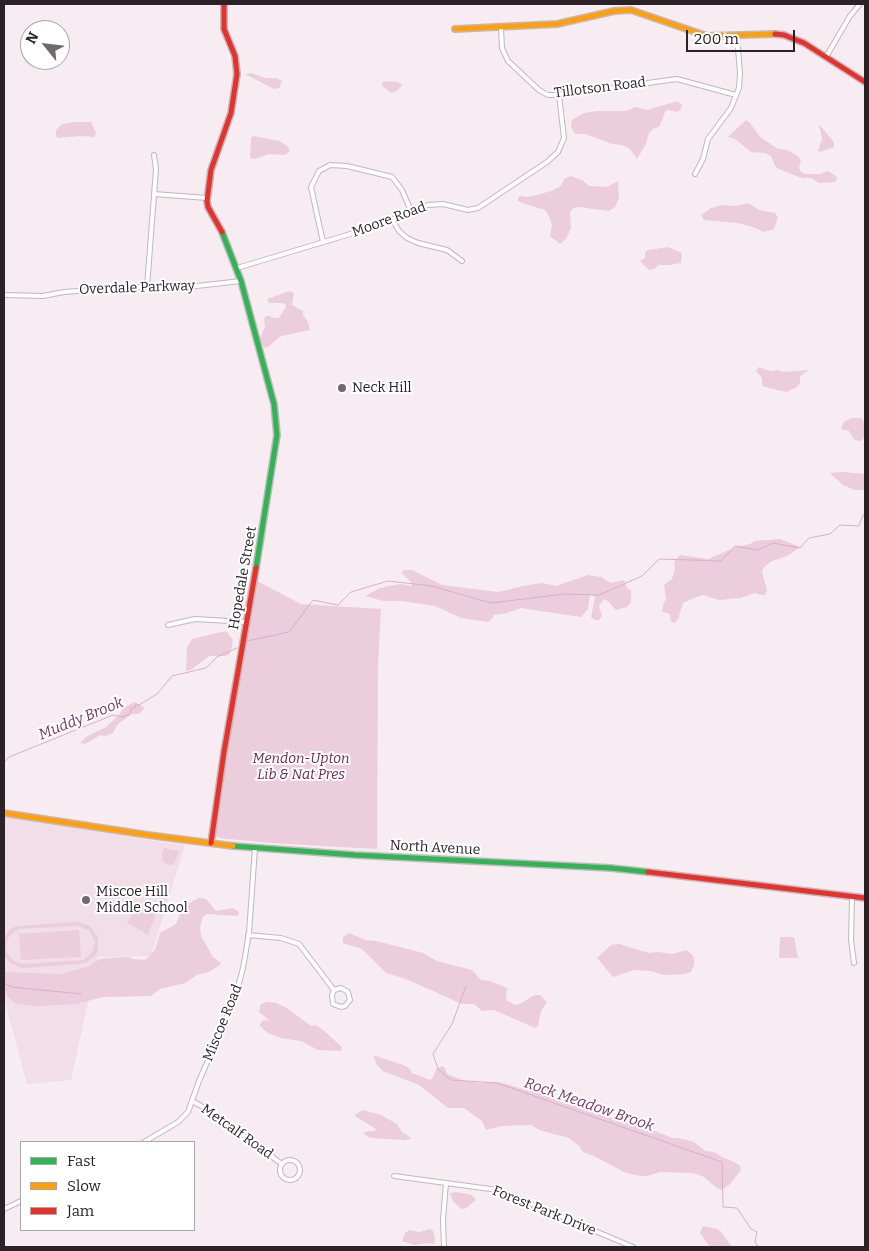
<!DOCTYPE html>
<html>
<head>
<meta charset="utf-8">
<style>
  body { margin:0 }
  #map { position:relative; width:869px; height:1251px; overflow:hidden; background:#f7ecf1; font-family:Bitter,serif }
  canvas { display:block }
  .frame { position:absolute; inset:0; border:5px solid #2a2226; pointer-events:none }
  .legend { position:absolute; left:20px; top:1141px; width:175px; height:90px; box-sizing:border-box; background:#fff; border:1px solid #aaa7a8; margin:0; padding:6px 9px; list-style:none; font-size:15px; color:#2a2226 }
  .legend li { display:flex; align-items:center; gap:10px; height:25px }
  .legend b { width:25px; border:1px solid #aaa7a8 }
  .north { position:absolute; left:20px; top:20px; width:50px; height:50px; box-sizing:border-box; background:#fff; border:1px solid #aaa7a8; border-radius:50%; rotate:299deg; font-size:14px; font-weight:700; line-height:20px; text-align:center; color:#2a2226 }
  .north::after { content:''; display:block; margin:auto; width:18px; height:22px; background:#72696d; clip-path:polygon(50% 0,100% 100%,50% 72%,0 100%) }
  .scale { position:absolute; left:686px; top:30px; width:109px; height:22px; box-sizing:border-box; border:2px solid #2a2226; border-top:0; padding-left:6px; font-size:15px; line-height:18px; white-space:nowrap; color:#2a2226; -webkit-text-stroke:4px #fff; paint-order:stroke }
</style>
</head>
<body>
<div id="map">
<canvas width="869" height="1251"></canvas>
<div class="frame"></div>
<ul class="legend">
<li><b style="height:6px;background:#30b455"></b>Fast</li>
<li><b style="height:6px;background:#ff9f0a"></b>Slow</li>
<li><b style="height:6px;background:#e5322d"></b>Jam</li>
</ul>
<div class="north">N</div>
<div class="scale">200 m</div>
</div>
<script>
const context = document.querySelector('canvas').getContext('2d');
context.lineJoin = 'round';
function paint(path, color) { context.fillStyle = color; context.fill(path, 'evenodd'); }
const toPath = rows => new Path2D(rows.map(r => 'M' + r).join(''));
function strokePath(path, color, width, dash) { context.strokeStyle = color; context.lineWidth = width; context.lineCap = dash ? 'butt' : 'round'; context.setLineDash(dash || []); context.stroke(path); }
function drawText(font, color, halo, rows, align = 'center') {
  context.font = font + ' Bitter,serif'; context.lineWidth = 4; context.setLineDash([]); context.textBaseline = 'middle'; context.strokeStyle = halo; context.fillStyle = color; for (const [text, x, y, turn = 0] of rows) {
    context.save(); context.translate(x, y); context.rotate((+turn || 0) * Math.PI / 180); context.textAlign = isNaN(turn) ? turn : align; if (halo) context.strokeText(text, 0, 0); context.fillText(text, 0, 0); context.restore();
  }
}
const built = toPath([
  [4,817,40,821,147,840,185,845,151,956,98,957,71,1080,27,1084,4,998]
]);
const green = toPath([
  [251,73,265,78,276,78,282,81,281,84,279,88,274,89,245,74],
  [384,81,398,82,402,85,398,90,392,93,383,87,382,84],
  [678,101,682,105,681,109,677,112,668,110,665,112,659,127,654,128,649,133,646,144,637,159,630,149,622,145,613,144,585,134,576,134,573,131,571,126,572,120,584,113,597,111,625,111,636,107,647,110],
  [746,120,750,123,760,137,778,149,787,150,798,156,801,160,799,168,801,172,806,174,820,174,828,171,837,177,836,181,835,182,819,183,811,178,802,178,779,169,775,166,771,156,764,153,751,152,735,139,728,137],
  [75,122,91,122,96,133,94,137,81,136,58,138,56,136,56,130,62,124],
  [819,124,834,142,834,147,821,152,818,151,822,139],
  [254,136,279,141,287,146,290,151,285,155,269,154,255,159,250,158,251,137],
  [571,176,582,180,589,186,607,187,618,181,619,198,615,207,609,211,578,207,573,208,570,213,571,228,566,239,560,244,550,236,552,225,549,216,545,210,522,203,518,201,518,197,521,196,528,197,541,194,553,190,561,186,564,179],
  [748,203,759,210,775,213,778,217,774,229,764,232,753,227,738,223,704,220,701,215,711,208,721,205,736,206],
  [668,247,682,253,681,263,670,265,659,265,654,269,649,270,640,261,645,258,645,252,648,250],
  [289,291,294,293,292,305,303,311,303,315,308,322,310,330,281,336,268,347,264,348,260,338,265,327,264,319,266,316,269,316,275,318,279,318,286,307,285,304,282,303,269,303,267,299],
  [759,367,770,371,777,370,784,372,809,370,800,376,800,383,797,387,787,392,782,391,762,386,762,378,756,371],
  [852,418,861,418,863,420,865,427,865,438,860,441,855,440,849,431,841,429,844,422],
  [843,472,865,474,865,490,855,490,843,485,830,473],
  [780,539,800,547,787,556,772,561,764,567,762,572,767,590,765,595,761,595,755,593,740,598,719,600,703,595,699,596,683,603,678,619,674,623,671,622,670,614,662,612,663,605,666,599,664,585,672,579,675,568,674,562,680,555,708,559,736,547,750,544,755,541],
  [404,570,412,570,442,585,498,592,523,586,542,583,556,586,588,575,601,577,610,583,624,580,627,588,631,590,631,602,627,607,616,610,608,601,604,599,599,606,602,616,599,620,595,620,591,617,595,597,590,594,588,609,581,617,521,608,507,613,493,615,493,618,488,622,461,618,435,606,401,601,383,601,365,596,380,588,400,584,412,586,412,583,401,572],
  [255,580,301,604,381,609,378,665,377,849,271,843,219,838,215,836,214,832,219,800],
  [226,631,233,640,230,654,226,656,209,656,191,670,186,671,187,648,192,639],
  [135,702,142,706,144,708,141,712,138,714,132,714,118,724,113,733,105,736,100,735,85,744,80,743,86,737,106,727,120,714,123,708],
  [164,848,179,851,174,864,169,865,163,862,162,854],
  [199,898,206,899,216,911,232,908,238,911,239,914,237,916,207,914,203,917,200,927,201,936,213,957,221,963,220,965,209,972,197,975,185,983,160,989,151,996,103,997,76,1004,38,1006,17,1004,12,1001,7,995,4,986,4,972,61,974,87,967,100,959,108,958,128,957,133,959,145,960,155,950,160,933,176,924,181,912,187,904],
  [142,907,150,909,155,913,156,916,149,931,149,934,147,935,144,932,127,923,132,913,136,909],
  [77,922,90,926,98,937,98,950,95,956,87,962,81,964,22,968,10,963,4,955,4,938,10,930,16,926],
  [79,926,90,931,95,942,92,953,83,960,21,964,13,960,7,953,6,947,8,938,14,932,19,929],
  [79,930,81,957,21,960,19,934],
  [349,933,365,940,376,941,423,953,437,961,472,970,481,980,490,981,507,988,506,1000,515,1005,520,1004,534,995,540,995,547,1002,541,1011,538,1026,535,1028,494,1010,482,1011,474,1004,462,1004,406,979,386,973,362,949,343,943,343,937],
  [780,937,794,937,798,958,779,958],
  [619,944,649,953,658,952,672,954,687,950,694,957,694,965,691,972,685,974,664,975,651,971,634,970,613,977,597,958,611,945],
  [267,1002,276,1003,287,1008,311,1026,316,1025,323,1030,342,1047,341,1051,318,1050,301,1041,281,1038,268,1033,260,1026,260,1024,263,1020,270,1021,259,1012,261,1004],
  [373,1055,403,1065,409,1068,412,1073,430,1080,432,1079,437,1068,442,1066,445,1068,447,1074,465,1081,480,1083,499,1082,526,1090,534,1087,548,1094,579,1102,598,1114,638,1124,672,1138,678,1138,694,1142,705,1151,714,1152,722,1157,732,1161,739,1165,741,1170,730,1184,722,1190,717,1188,704,1177,693,1173,660,1172,647,1176,640,1176,626,1173,594,1156,583,1152,579,1146,569,1138,539,1130,531,1125,501,1126,486,1130,482,1121,464,1108,448,1108,419,1085,383,1071,377,1065],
  [363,1110,381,1115,397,1124,402,1132,410,1137,411,1139,405,1140,370,1138,364,1134,364,1132,375,1131,376,1129,355,1116,356,1114],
  [456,1192,472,1195,476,1200,466,1208,461,1209,453,1201,450,1193],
  [703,1226,717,1229,721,1232,732,1247,710,1247,700,1233],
  [430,1229,433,1231,435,1238,434,1244,429,1243,414,1245,402,1241,405,1233,409,1230,419,1232]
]);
const stream = toPath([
  [247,641,289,632,313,600,338,605,351,592,388,581,432,586,491,603,564,594,599,595,642,576,659,559,721,561,735,546,758,550,773,543,800,548,809,538,830,534,840,525,859,526,863,515,865,515],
  [4,762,9,757,113,715,123,717,130,714,131,708,135,708,135,705,139,705,157,694,172,676,206,668,217,657,237,648],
  [4,983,12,987,81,994],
  [466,986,452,1024,433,1054,438,1069,451,1080,497,1083,722,1162,723,1207,737,1208,751,1229,757,1232,755,1242,758,1247]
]);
const street = toPath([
  [501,28,502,48,508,61,539,90,548,95,559,95,677,79,736,95],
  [826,57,850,16,860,4],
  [695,174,703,159,708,139,731,108,739,88,740,73,737,35],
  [154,194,207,198],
  [392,219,399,231,407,238,418,243,447,250,462,261],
  [323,242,311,187,319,171,330,165,347,166,392,177,402,190,411,211],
  [237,268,367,229,428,205,443,204,468,210,478,208,547,162,558,152,564,138,559,95],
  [147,287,156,169,154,155],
  [4,295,43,296,64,292,130,287,188,287,241,281],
  [168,625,195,619,247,622],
  [852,897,851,940,854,963],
  [248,935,281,938,299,944,334,990,332,995,333,1004,341,1007,345,1006,350,1000,348,992,341,988,334,990],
  [192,1101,205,1108,282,1164],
  [144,1142,178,1122,188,1112,199,1081,235,998,243,968,249,933,255,848],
  '280 1170a10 10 0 1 1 20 0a10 10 0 1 1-20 0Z',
  [394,1176,498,1190,633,1247],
  [4,1209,21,1201],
  [444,1247,443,1220,446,1183]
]);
const fast = toPath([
  [222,232,241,281,274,404,277,435,256,568],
  [233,846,355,855,611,868,648,872]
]);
const slow = toPath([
  [455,29,557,24,614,11,631,10,707,36,775,34],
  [4,813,148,835,233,846]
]);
const jam = toPath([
  [775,34,784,35,804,43,865,82],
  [222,232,208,207,207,201,211,170,231,113,237,74,235,56,224,29,224,4],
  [211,843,224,752,256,568],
  [648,872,865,898]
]);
const markers = [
  [342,388,5,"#72696d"],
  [86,900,5,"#72696d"]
];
const streetNames = [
  ["Tillotson Road",600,88,-7],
  ["Moore Road",389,220,-20],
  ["Overdale Parkway",137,288,-2],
  ["Hopedale Street",243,578,-80],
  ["North Avenue",435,848,3],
  ["Miscoe Road",223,1023,-68],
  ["Metcalf Road",237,1132,35],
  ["Forest Park Drive",544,1211,22]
];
const poiNames = [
  ["Neck Hill",352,388],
  ["Miscoe Hill",96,892],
  ["Middle School",96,908]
];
const parkNames = [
  ["Mendon-Upton",301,759],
  ["Lib & Nat Pres",301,775]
];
const waterNames = [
  ["Muddy Brook",81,719,-22],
  ["Rock Meadow Brook",589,1105,19]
];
paint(built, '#f2dee8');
paint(green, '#ebcddc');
strokePath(stream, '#deadc8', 1);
strokePath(street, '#c1b8bc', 6);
strokePath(fast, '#c1b8bc', 8);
strokePath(slow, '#c1b8bc', 8);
strokePath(jam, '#c1b8bc', 8);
strokePath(street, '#fefcfd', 4);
strokePath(fast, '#30b455', 5);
strokePath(slow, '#ff9f0a', 5);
strokePath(jam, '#e5322d', 5);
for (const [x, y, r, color] of markers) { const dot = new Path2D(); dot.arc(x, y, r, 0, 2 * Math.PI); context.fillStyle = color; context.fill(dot); strokePath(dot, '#fff', 2); }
drawText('14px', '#2a2226', '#fff', streetNames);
drawText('14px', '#2a2226', '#fff', poiNames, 'left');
drawText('italic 14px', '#712453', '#fff', parkNames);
drawText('italic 15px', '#7f3160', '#fff', waterNames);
</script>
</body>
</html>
